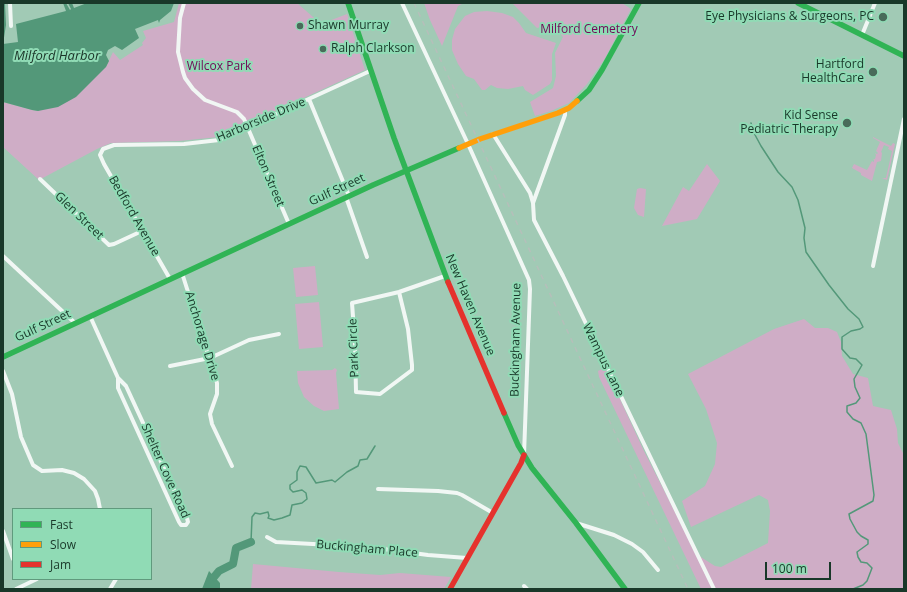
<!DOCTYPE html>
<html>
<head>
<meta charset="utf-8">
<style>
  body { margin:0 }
  #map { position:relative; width:907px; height:592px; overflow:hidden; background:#a1cab5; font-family:"Open Sans",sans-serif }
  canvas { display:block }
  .frame { position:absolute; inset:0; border:4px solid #193829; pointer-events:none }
  .legend { position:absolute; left:12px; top:508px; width:140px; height:72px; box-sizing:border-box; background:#90dbb5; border:1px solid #609a7d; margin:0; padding:5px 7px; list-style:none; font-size:12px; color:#193829 }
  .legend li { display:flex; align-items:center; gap:8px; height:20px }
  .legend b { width:20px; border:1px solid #609a7d }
  .scale { position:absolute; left:765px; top:562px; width:66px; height:18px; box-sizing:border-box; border:2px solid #193829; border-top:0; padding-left:5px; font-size:12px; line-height:14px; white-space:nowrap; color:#193829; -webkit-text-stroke:3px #90dbb5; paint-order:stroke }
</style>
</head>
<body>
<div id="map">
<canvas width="907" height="592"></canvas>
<div class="frame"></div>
<ul class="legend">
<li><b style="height:5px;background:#30b455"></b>Fast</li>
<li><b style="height:5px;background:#ff9f0a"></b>Slow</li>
<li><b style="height:5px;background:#e5322d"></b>Jam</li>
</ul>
<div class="scale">100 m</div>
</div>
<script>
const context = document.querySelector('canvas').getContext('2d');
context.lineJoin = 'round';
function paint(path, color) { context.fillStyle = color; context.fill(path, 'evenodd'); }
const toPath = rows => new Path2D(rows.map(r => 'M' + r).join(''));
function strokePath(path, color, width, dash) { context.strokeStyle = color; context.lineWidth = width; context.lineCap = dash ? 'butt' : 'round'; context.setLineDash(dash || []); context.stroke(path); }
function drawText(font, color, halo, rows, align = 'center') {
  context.font = font + ' "Open Sans",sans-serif'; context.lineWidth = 4; context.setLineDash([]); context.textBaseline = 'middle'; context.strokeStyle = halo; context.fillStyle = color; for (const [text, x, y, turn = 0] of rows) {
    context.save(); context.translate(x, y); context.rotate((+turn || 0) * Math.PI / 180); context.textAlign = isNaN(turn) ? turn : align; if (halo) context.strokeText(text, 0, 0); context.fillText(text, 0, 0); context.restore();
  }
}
const green = toPath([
  [179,3,297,3,321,24,347,14,365,70,218,137,179,141,111,143,97,149,39,180,3,147,3,102,32,110,38,111,106,67,113,52,120,60,143,45,142,43,146,38,143,31,174,22],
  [424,3,464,3,458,6,442,46,430,20],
  [512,3,622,3,631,9,604,60,587,84,569,103,551,111,535,116,530,102,553,88,556,76,555,53,563,37,552,24,537,28],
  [487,11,502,13,513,17,519,23,526,33,556,43,552,54,552,80,550,84,533,95,525,90,523,86,508,89,497,88,491,85,485,90,482,90,474,79,466,76,458,64,452,50,452,40,455,29,465,16,474,12],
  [873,137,891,146,893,143,895,144,887,180,882,178,886,178,892,151,888,149,889,147,884,145,881,152,882,153,881,161,877,162,872,181,861,175,861,173,852,168,854,164,867,170,872,161,874,162,874,160,873,159,875,159,876,155,875,153,877,154,878,153,876,151,880,142,873,138],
  [707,164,720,181,697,219,662,226,683,187,689,191],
  [640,188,646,189,644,217,638,215,634,208,637,189],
  [315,266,318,295,296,297,293,268],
  [319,302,323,347,299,349,295,304],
  [804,319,815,328,828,328,837,332,841,342,842,356,853,374,868,378,873,406,891,410,897,429,898,443,904,455,904,589,701,589,599,377,598,371,602,369,607,371,644,451,673,508,696,554,715,566,721,567,768,543,770,511,768,500,759,495,691,527,682,501,705,486,715,464,717,443,706,409,688,374,774,329],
  [335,368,337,370,336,373,339,409,324,411,314,406,304,397,298,383,297,371,332,370],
  [253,564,339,572,380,575,400,573,451,577,444,589,251,589]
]);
const water = toPath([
  [3,3,5,3,6,25,3,44,18,42,16,24,66,11,63,3,66,3,70,10,71,9,68,3,72,3,74,8,87,3,174,3,171,11,160,20,159,23,158,20,135,29,139,38,122,50,115,46,108,50,106,55,109,61,106,67,76,97,58,107,38,111,32,110,3,102],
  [209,571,220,583,220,589,202,589]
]);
const stream = toPath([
  [751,123,754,133,761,146,778,172,792,187,798,200,805,228,804,238,806,252,829,285,848,309,859,319,863,327,860,329,851,331,842,337,842,349,850,358,856,359,862,365,854,379,855,387,860,398,856,403,847,406,847,412,853,419,861,423,866,434,874,495,873,501,849,514,850,519,857,532,861,536,868,540,868,544,857,552,858,557,861,562,867,563,872,568,867,581,863,585,853,589],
  [251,542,252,517,255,513,260,514,268,512,269,516,268,518,274,520,282,518,290,515,292,505,302,503,307,499,306,493,302,490,293,492,290,489,290,485,297,480,297,472,300,466,306,467,316,483,332,480,335,482,347,472,358,466,360,460,367,459,375,446]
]);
const river = toPath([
  [214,577,219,571,233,564,236,548,251,542]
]);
const street = toPath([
  [10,3,11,26],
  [184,3,180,18,178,52,183,72,185,78,193,89,205,100,237,112,244,119,289,224],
  [402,3,468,144,529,280,530,289,524,455],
  [862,35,875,3],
  [309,99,349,196],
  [493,134,530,193,533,203,534,220,563,276,714,589],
  [40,179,109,245,114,244,142,231],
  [346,197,367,257],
  [533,203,565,115,565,110],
  [3,256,75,323],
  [873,266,904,119],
  [182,273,217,383,217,394,210,414,212,424,232,466],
  [170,279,104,164,100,155,103,149,114,145,184,144,219,140,370,71],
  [399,292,408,329,412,365,412,370,380,394,356,392,355,344,352,303,399,292,445,276],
  [90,316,118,378,118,388,179,522,181,525,186,525,188,522,187,518,126,386,118,378],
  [170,366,210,358,249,340,279,334],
  [3,371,12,394,21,437,33,465,42,471,62,470,74,473,84,479,95,491,98,499,100,509],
  [378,489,438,491,457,493,462,495,493,513],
  [576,523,614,535,632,544,643,552,658,570],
  [3,531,13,559],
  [267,537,276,542,368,547,428,555,467,558],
  [524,586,527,589],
  [16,589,37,579],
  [110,589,116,579]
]);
const fast = toPath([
  [348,3,394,138,448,282],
  [798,3,904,56],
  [577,101,589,90,602,70,639,3],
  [3,357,373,185,459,148],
  [504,413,518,445,532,468,576,523,625,589]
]);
const slow = toPath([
  [459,148,480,139,558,113,569,108,577,101]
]);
const jam = toPath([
  [448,282,504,413],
  [450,589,521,463,524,455]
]);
const rail = toPath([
  [414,3,688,589]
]);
const markers = [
  [883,17,5,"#496b5a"],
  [300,26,4,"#496b5a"],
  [323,49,4,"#496b5a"],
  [873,72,5,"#496b5a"],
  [847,123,5,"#496b5a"]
];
const poiNames = [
  ["Eye Physicians & Surgeons, PC",874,17],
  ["Shawn Murray",308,26,"left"],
  ["Ralph Clarkson",331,49,"left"],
  ["Hartford",864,65],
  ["HealthCare",864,79],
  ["Kid Sense",838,116],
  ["Pediatric Therapy",838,130]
];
const parkNames = [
  ["Milford Cemetery",589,30],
  ["Wilcox Park",219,67]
];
const streetNames = [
  ["Harborside Drive",261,120,-23],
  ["Elton Street",268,176,67],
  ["Gulf Street",337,190,-25],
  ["Glen Street",79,216,44],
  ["Bedford Avenue",134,216,60],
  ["New Haven Avenue",470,305,67],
  ["Gulf Street",43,326,-25],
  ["Anchorage Drive",202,336,73],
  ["Buckingham Avenue",516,340,-89],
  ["Park Circle",354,348,-92],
  ["Wampus Lane",603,360,64],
  ["Shelter Cove Road",165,471,66],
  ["Buckingham Place",367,549,5]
];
const waterNames = [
  ["Milford Harbor",57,56]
];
paint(green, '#cfadc6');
paint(water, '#539879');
strokePath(stream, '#539879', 1.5);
strokePath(river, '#539879', 8);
strokePath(street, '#f1f7f4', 4);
strokePath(fast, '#30b455', 5.5);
strokePath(slow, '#ff9f0a', 5.5);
strokePath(jam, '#e5322d', 5.5);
strokePath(rail, '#b5bfba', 1.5, [5, 5]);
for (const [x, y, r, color] of markers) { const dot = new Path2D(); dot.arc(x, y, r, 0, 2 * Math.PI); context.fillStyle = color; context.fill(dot); strokePath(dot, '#90dbb5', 1.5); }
drawText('12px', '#193829', '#90dbb5', poiNames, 'right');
drawText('12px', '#720858', '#90dbb5', parkNames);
drawText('12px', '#193829', '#90dbb5', streetNames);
drawText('italic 13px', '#1a3327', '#90dbb5', waterNames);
</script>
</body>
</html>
